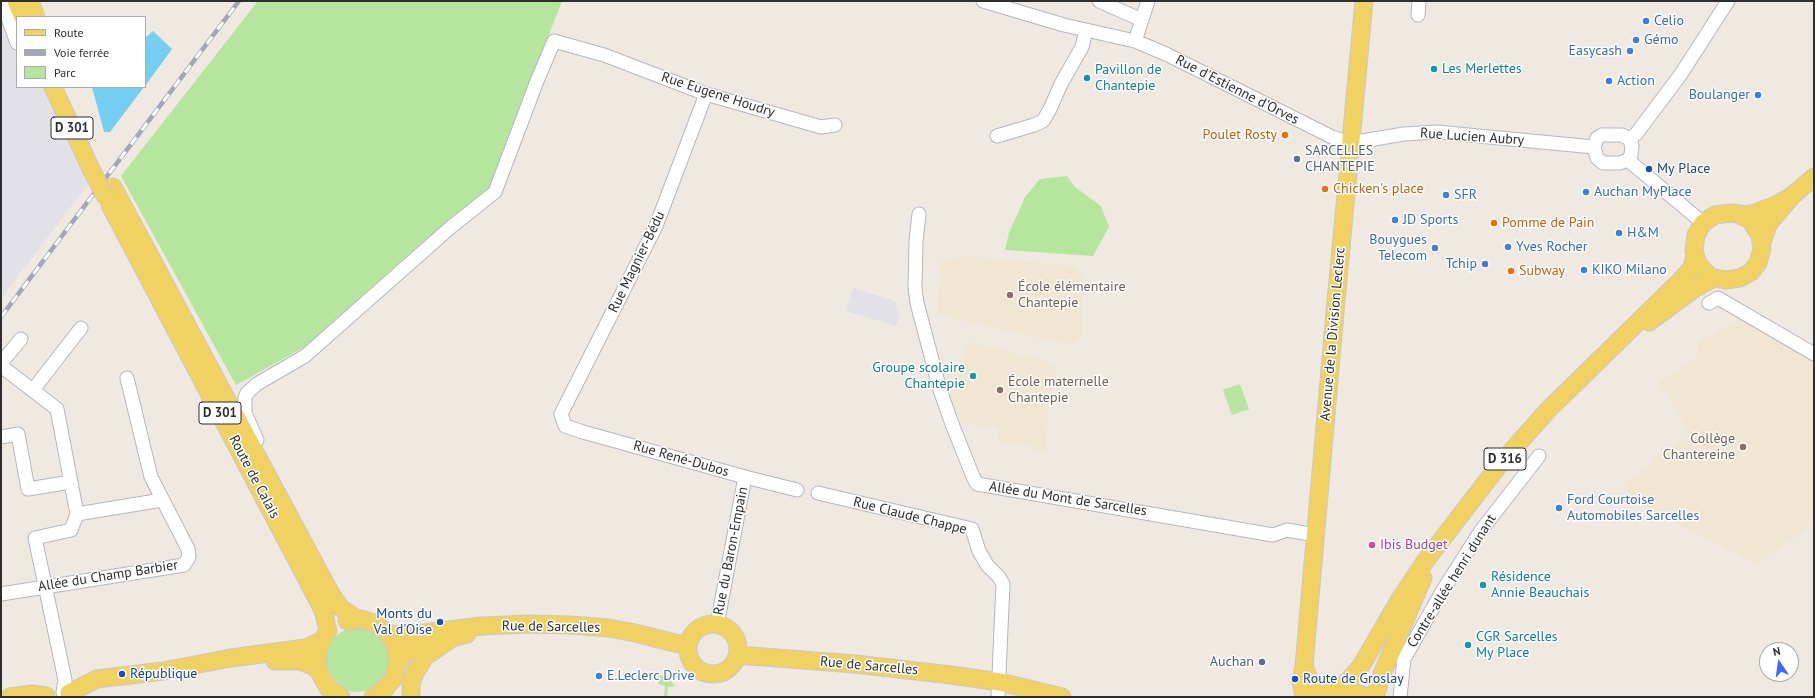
<!DOCTYPE html>
<html>
<head>
<meta charset="utf-8">
<style>
  body { margin:0 }
  #map { position:relative; width:1815px; height:698px; overflow:hidden; background:#efe9e1; font-family:"PT Sans",sans-serif }
  canvas { display:block }
  .frame { position:absolute; inset:0; border:2px solid #2e2e2e; pointer-events:none }
  .legend { position:absolute; left:16px; top:16px; width:130px; height:72px; box-sizing:border-box; background:#fff; border:1px solid #ababab; margin:0; padding:5px 7px; list-style:none; font-size:12px; color:#2e2e2e }
  .legend li { display:flex; align-items:center; gap:8px; height:20px }
  .legend b { width:20px; border:1px solid #ababab }
  .north { position:absolute; left:1759px; top:642px; width:40px; height:40px; box-sizing:border-box; background:#fff; border:1px solid #ababab; border-radius:50%; rotate:347deg; font-size:11px; font-weight:700; line-height:16px; text-align:center; color:#2e2e2e }
  .north::after { content:''; display:block; margin:auto; width:14px; height:18px; background:#4264fb; clip-path:polygon(50% 0,100% 100%,50% 72%,0 100%) }
</style>
</head>
<body>
<div id="map">
<canvas width="1815" height="698"></canvas>
<div class="frame"></div>
<ul class="legend">
<li><b style="height:5px;background:#f2d163"></b>Route</li>
<li><b style="height:5px;background:#a3a6b8"></b>Voie ferrée</li>
<li><b style="height:11px;background:#b6e59e"></b>Parc</li>
</ul>
<div class="north">N</div>
</div>
<script>
const context = document.querySelector('canvas').getContext('2d');
context.lineJoin = 'round';
function paint(path, color) { context.fillStyle = color; context.fill(path, 'evenodd'); }
const toPath = rows => new Path2D(rows.map(r => 'M' + r).join(''));
function strokePath(path, color, width, dash) { context.strokeStyle = color; context.lineWidth = width; context.lineCap = dash ? 'butt' : 'round'; context.setLineDash(dash || []); context.stroke(path); }
function drawText(font, color, halo, rows, align = 'center') {
  context.font = font + ' "PT Sans",sans-serif'; context.lineWidth = 3; context.setLineDash([]); context.textBaseline = 'middle'; context.strokeStyle = halo; context.fillStyle = color; for (const [text, x, y, turn = 0] of rows) {
    context.save(); context.translate(x, y); context.rotate((+turn || 0) * Math.PI / 180); context.textAlign = isNaN(turn) ? turn : align; if (halo) context.strokeText(text, 0, 0); context.fillText(text, 0, 0); context.restore();
  }
}
const industrial = toPath([
  [1,9,17,55,17,87,43,87,89,183,1,298],
  [853,288,895,301,899,317,896,326,846,311]
]);
const education = toPath([
  [967,256,1072,266,1083,275,1081,338,1074,345,937,315,941,261],
  [1741,318,1814,360,1814,524,1756,564,1630,499,1624,483,1653,464,1651,459,1691,435,1659,382,1697,358,1698,342],
  [968,342,1048,361,1048,365,1056,366,1053,400,1049,400,1045,451,1030,449,1030,446,998,443,998,427,959,423,938,365,939,360,960,365]
]);
const green = toPath([
  [258,1,562,1,490,187,408,255,306,346,236,385,121,176],
  [1067,176,1075,187,1101,206,1109,227,1093,256,1005,250,1009,233,1025,197,1040,179],
  [1240,384,1249,409,1232,415,1223,390],
  '325 660a32 32 0 1 1 64 0a32 32 0 1 1-64 0Z',
  [659,675,666,676,675,686,668,687,667,697,664,697,665,686,658,684]
]);
const water = toPath([
  [153,31,172,49,145,86,145,38],
  [92,87,144,87,110,132,104,132]
]);
const minor = toPath([
  [2,1,17,43],
  [983,1,1064,25,1135,41,1166,54,1332,137,1350,143,1404,134,1437,132,1594,147],
  [1099,1,1142,20],
  [1418,15,1419,1],
  [1135,41,1148,1],
  [706,94,656,226,561,414,565,426,583,432,745,477,797,490],
  [1602,135,1622,135,1629,139,1632,145,1631,155,1628,160,1620,163,1603,163,1597,158,1594,147,1597,138,1602,135],
  [997,136,1034,125,1043,121,1050,109,1061,84,1082,47,1086,30],
  [1629,139,1636,134,1681,74,1728,1],
  [1628,160,1703,223],
  [919,214,916,241,915,288,917,303,940,390,952,424,974,479,977,484,1273,535,1287,530,1315,535],
  [1709,303,1718,298,1814,354],
  [1,363,21,339],
  [1,366,57,409,77,514],
  [33,390,81,328],
  [1,437,18,434,28,489,71,482],
  [257,440,245,413,245,398,247,393,257,384,305,356,451,227,495,192,537,81,554,41,604,55,706,94,821,127,835,125],
  [818,493,972,529,979,551,987,565,999,577,1003,584,998,697],
  [77,514,162,500],
  [1,594,184,565,189,557,188,549,151,477,127,378],
  [717,625,745,477],
  [63,692,65,680,35,538,71,530,77,514],
  [1400,697,1404,659,1443,590,1480,532,1539,456]
]);
const major = toPath([
  [16,1,23,17],
  [30,1,36,17],
  [53,87,91,169],
  [113,187,332,596,341,608,357,619],
  [110,205,323,610,328,631],
  [1738,214,1750,220,1760,235,1762,249,1758,263,1751,272,1740,278,1725,280,1710,277,1698,264,1694,251,1696,235,1703,223,1715,215,1722,214,1732,213,1745,215,1755,213,1778,204,1793,195],
  [1762,242,1769,223,1793,195,1814,177],
  [1649,322,1694,289,1714,278],
  [347,621,361,619,374,623,389,634,395,646,398,659,394,678,385,689,373,697],
  '688 649a25 25 0 1 1 50 0a25 25 0 1 1-50 0Z',
  [389,634,406,635,482,626,529,624,571,625,609,628,635,633,687,646],
  [324,637,317,653,318,670,328,688,341,697],
  [738,655,855,664,951,675,1000,682,1062,697],
  [275,661,300,661,311,665,318,670],
  [398,664,404,654,410,650,441,637],
  [1304,666,1309,679,1317,689,1323,691,1336,692],
  [1339,691,1361,666,1400,599,1426,560,1500,464,1549,409,1681,280,1691,269,1695,257],
  [69,693,97,679,163,671,231,658,306,648,321,641],
  [1333,694,1339,691,1348,690,1367,697],
  [10,697,32,694,46,696],
  [411,697,411,684,415,673,425,657,452,638,467,634],
  [1304,697,1301,681,1304,666,1335,312,1364,1],
  [1375,697,1382,674,1423,578]
]);
const rail = toPath([
  [1,317,239,1]
]);
const majorBridge = toPath([
  [91,169,106,198]
]);
const markers = [
  [1646,21,4,"#3f7fe0"],
  [1636,40,4,"#3f7fe0"],
  [1630,51,4,"#3f7fe0"],
  [1434,69,4,"#0f9aa8"],
  [1087,78,4,"#0f9aa8"],
  [1609,81,4,"#3f7fe0"],
  [1758,95,4,"#3f7fe0"],
  [1285,135,4,"#e8710a"],
  [1297,159,4,"#5c6f8a"],
  [1649,169,4,"#1a4fb4"],
  [1325,189,4,"#e8710a"],
  [1586,192,4,"#3f7fe0"],
  [1446,195,4,"#3f7fe0"],
  [1395,220,4,"#3f7fe0"],
  [1494,223,4,"#e8710a"],
  [1619,233,4,"#3f7fe0"],
  [1508,247,4,"#3f7fe0"],
  [1435,248,4,"#3f7fe0"],
  [1485,264,4,"#3f7fe0"],
  [1584,270,4,"#3f7fe0"],
  [1511,271,4,"#e8710a"],
  [1010,295,4,"#8d6e63"],
  [973,376,4,"#0f9aa8"],
  [1000,390,4,"#8d6e63"],
  [1743,447,4,"#8d6e63"],
  [1559,508,4,"#3f7fe0"],
  [1372,545,4,"#d1479c"],
  [1483,585,4,"#0f9aa8"],
  [440,622,4,"#1a4fb4"],
  [1468,645,4,"#0f9aa8"],
  [1262,662,4,"#5c6f8a"],
  [122,674,4,"#1a4fb4"],
  [599,676,4,"#3f7fe0"],
  [1295,679,4,"#1a4fb4"]
];
const shields = [
  [72,128,42],
  [220,413,42],
  [1505,459,42]
];
const shieldNames = [
  ["D 301",72,128],
  ["D 301",220,413],
  ["D 316",1505,459]
];
const shopNames = [
  ["Celio",1654,21],
  ["Gémo",1644,40],
  ["Easycash",1622,51,"right"],
  ["Action",1617,81],
  ["Boulanger",1750,95,"right"],
  ["Auchan MyPlace",1594,192],
  ["SFR",1454,195],
  ["JD Sports",1403,220],
  ["H&M",1627,233],
  ["Bouygues",1427,240,"right"],
  ["Telecom",1427,256,"right"],
  ["Yves Rocher",1516,247],
  ["Tchip",1477,264,"right"],
  ["KIKO Milano",1592,270],
  ["Ford Courtoise",1567,500],
  ["Automobiles Sarcelles",1567,516],
  ["E.Leclerc Drive",607,676]
];
const cultureNames = [
  ["Les Merlettes",1442,69],
  ["Pavillon de",1095,70],
  ["Chantepie",1095,86],
  ["Groupe scolaire",965,368,"right"],
  ["Chantepie",965,384,"right"],
  ["Résidence",1491,577],
  ["Annie Beauchais",1491,593],
  ["CGR Sarcelles",1476,637],
  ["My Place",1476,653]
];
const streetNames = [
  ["Rue d'Estienne d'Orves",1237,90,27],
  ["Rue Eugene Houdry",718,95,18],
  ["Rue Lucien Aubry",1472,137,4],
  ["Rue Magnier-Bédu",637,262,-64],
  ["Avenue de la Division Leclerc",1333,334,-85],
  ["Rue René-Dubos",681,459,16],
  ["Route de Calais",254,477,62],
  ["Allée du Mont de Sarcelles",1068,499,9],
  ["Rue Claude Chappe",910,516,14],
  ["Rue du Baron-Empain",731,551,-79],
  ["Allée du Champ Barbier",108,576,-9],
  ["Contre-allée henri dunant",1452,581,-58],
  ["Rue de Sarcelles",551,627,1],
  ["Rue de Sarcelles",869,666,5]
];
const foodNames = [
  ["Poulet Rosty",1277,135,"right"],
  ["Chicken's place",1333,189],
  ["Pomme de Pain",1502,223],
  ["Subway",1519,271]
];
const serviceNames = [
  ["SARCELLES",1305,151],
  ["CHANTEPIE",1305,167],
  ["Auchan",1254,662,"right"]
];
const transitNames = [
  ["My Place",1657,169],
  ["Monts du",432,614,"right"],
  ["Val d'Oise",432,630,"right"],
  ["République",130,674],
  ["Route de Groslay",1303,679]
];
const educationNames = [
  ["École élémentaire",1018,287],
  ["Chantepie",1018,303],
  ["École maternelle",1008,382],
  ["Chantepie",1008,398],
  ["Collège",1735,439,"right"],
  ["Chantereine",1735,455,"right"]
];
const hotelNames = [
  ["Ibis Budget",1380,545]
];
paint(industrial, '#e3e1e8');
paint(education, '#f0e6d1');
paint(green, '#b6e59e');
paint(water, '#75cff0');
strokePath(minor, '#b4b7c1', 15);
strokePath(major, '#c9c9c9', 19);
strokePath(minor, '#fff', 13);
strokePath(major, '#f2d163', 17);
strokePath(rail, '#a3a6b8', 4.5);
strokePath(rail, '#fff', 3, [9]);
strokePath(majorBridge, '#c9c9c9', 19, []);
strokePath(majorBridge, '#f2d163', 17);
for (const [x, y, r, color] of markers) { const dot = new Path2D(); dot.arc(x, y, r, 0, 2 * Math.PI); context.fillStyle = color; context.fill(dot); strokePath(dot, '#fff', 1.5); }
for (const [x, y, w] of shields) { const box = new Path2D(); box.roundRect(x - w / 2, y - 11, w, 22, 3); context.fillStyle = '#fff'; context.fill(box); strokePath(box, '#2e2e2e', 1); }
drawText('bold 13px', '#2e2e2e', null, shieldNames);
drawText('14px', '#366cbe', '#fff', shopNames, 'left');
drawText('14px', '#0d838f', '#fff', cultureNames, 'left');
drawText('14px', '#2e2e2e', '#fff', streetNames);
drawText('14px', '#c56008', '#fff', foodNames, 'left');
drawText('14px', '#4e5e75', '#fff', serviceNames, 'left');
drawText('14px', '#164399', '#fff', transitNames, 'left');
drawText('14px', '#785e54', '#fff', educationNames, 'left');
drawText('14px', '#b23c85', '#fff', hotelNames, 'left');
</script>
</body>
</html>
